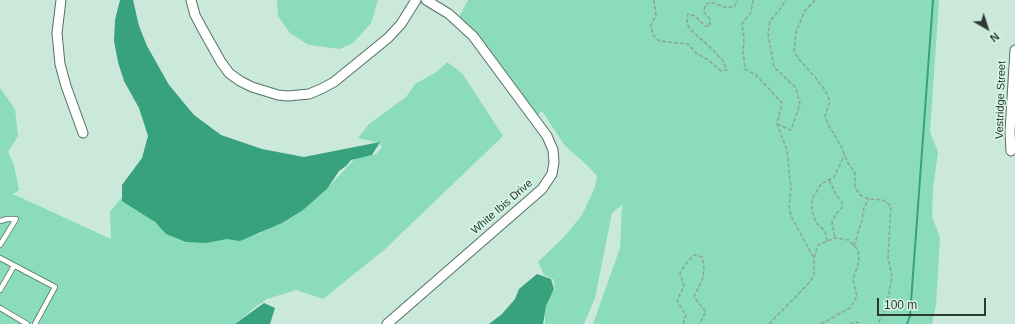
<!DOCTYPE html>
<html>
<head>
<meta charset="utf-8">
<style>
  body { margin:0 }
  #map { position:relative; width:1015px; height:324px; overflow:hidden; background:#cae9db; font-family:Helvetica,sans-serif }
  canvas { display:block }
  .north { position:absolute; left:967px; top:8px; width:40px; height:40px; -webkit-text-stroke:3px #d7f6e8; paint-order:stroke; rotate:141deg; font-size:11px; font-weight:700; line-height:16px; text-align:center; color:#2c3833 }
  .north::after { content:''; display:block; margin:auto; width:14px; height:18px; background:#2c3833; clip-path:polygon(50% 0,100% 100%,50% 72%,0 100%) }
  .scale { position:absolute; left:877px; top:298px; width:109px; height:18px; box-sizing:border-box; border:2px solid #2c3833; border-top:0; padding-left:5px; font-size:12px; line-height:14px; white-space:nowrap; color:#2c3833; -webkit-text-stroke:3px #d7f6e8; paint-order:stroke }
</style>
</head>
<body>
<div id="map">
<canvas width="1015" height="324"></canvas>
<div class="north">N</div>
<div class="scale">100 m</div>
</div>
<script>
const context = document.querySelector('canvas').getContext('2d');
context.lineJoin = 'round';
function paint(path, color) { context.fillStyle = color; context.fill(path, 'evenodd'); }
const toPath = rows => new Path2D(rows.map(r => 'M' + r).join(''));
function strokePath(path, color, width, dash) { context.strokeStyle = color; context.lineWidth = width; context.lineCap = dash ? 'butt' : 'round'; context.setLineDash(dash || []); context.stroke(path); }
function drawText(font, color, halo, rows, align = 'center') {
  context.font = font + ' Helvetica,sans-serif'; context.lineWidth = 3.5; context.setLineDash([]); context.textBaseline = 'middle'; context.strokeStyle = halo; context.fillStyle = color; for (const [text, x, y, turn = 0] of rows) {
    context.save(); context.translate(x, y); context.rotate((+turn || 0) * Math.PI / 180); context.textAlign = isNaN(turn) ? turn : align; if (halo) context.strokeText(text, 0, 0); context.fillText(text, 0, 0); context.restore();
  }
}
const green = toPath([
  [277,0,378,0,371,23,353,43,340,49,309,45,290,33,278,16],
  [468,0,939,0,930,132,938,152,933,189,932,217,940,237,936,305,932,324,593,324,620,248,622,205,612,213,595,298,584,324,545,324,545,313,546,303,555,289,553,279,544,275,538,262,564,237,582,215,595,187,597,176,588,166,565,146,542,111,531,121,484,54,462,31,460,15],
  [447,62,462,73,503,136,384,250,323,299,296,290,267,299,254,308,236,324,0,324,0,88,15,109,18,136,8,152,14,165,19,190,13,194,111,239,110,212,123,196,160,227,206,241,244,237,259,234,303,209,324,192,359,154,370,156,376,154,382,147,379,143,358,138,369,124,406,97,415,84,438,71]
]);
const water = toPath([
  [120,0,133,0,139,26,147,46,169,85,194,115,221,135,262,149,304,157,380,142,372,155,351,160,346,166,339,171,327,189,303,210,282,223,240,241,227,239,206,243,186,242,166,234,155,222,122,201,122,185,142,158,148,136,139,108,124,81,118,62,114,41,115,20],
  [537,274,551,279,554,289,546,306,543,324,489,324,502,314,515,299,519,289],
  [264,303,275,308,270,324,235,324]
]);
const stream = toPath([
  [907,324,910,316,933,0]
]);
const path = toPath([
  [654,0,656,16,651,25,653,35,659,41,688,44,696,53,708,60,721,71,727,70,723,61,712,49,692,31,687,24,688,14,695,16,705,26,710,26,710,19,704,12,705,5,711,2,727,8,735,6,737,0],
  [753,0,751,12,742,24,744,38,743,52,745,69,756,75,782,103,777,124,787,150,791,189,789,206,791,216,814,258],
  [815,0,804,12,796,32,794,51,798,58,815,77,825,90,830,101,825,116,829,126,841,146,848,163,855,173,855,187,860,195,869,199,883,200,891,206,888,257,892,277,886,308,878,324],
  [777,124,791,130,800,104,796,88,774,67,768,34,770,21,780,9,786,0],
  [829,180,836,195,842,202,842,208,836,214,832,222,835,238],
  [827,241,825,231,816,223,812,210,812,199,821,184,834,177,844,156],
  [854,246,862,220,864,207,869,199],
  [683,324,686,316,677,300,684,286,680,273,687,262,694,255,702,257,704,265,703,278,694,297,706,312,699,324],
  [769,324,808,284,814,275,814,258,818,245,835,238,849,240,858,250,859,261,853,280,857,296,850,308,821,324],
  [850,324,857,322,860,324]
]);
const service = toPath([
  [0,221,7,219,16,219,0,245],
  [0,258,55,287,35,324],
  [0,290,14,266],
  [0,308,27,324]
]);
const minor = toPath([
  [61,0,57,33,60,64,66,86,83,133],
  [191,0,195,15,203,30,221,62,229,73,240,81,252,87,278,95,288,96,309,94,321,89,334,82,388,38,401,24,416,0],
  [1011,151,1010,131,1015,50],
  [387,324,542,189,552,174,554,162,553,150,547,136,473,36,449,14,426,0]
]);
const streetNames = [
  ["Vestridge Street",1001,100,-88],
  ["White Ibis Drive",502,207,-41]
];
paint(green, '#8bdcbb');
paint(water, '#38a17d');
strokePath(stream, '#38a17d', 2);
strokePath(service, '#557165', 6);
strokePath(minor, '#557165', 11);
strokePath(path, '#8ca499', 1.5, [4, 2]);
strokePath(service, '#fff', 4.5);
strokePath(minor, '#fff', 9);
drawText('11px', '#2c3833', '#d7f6e8', streetNames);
</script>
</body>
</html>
